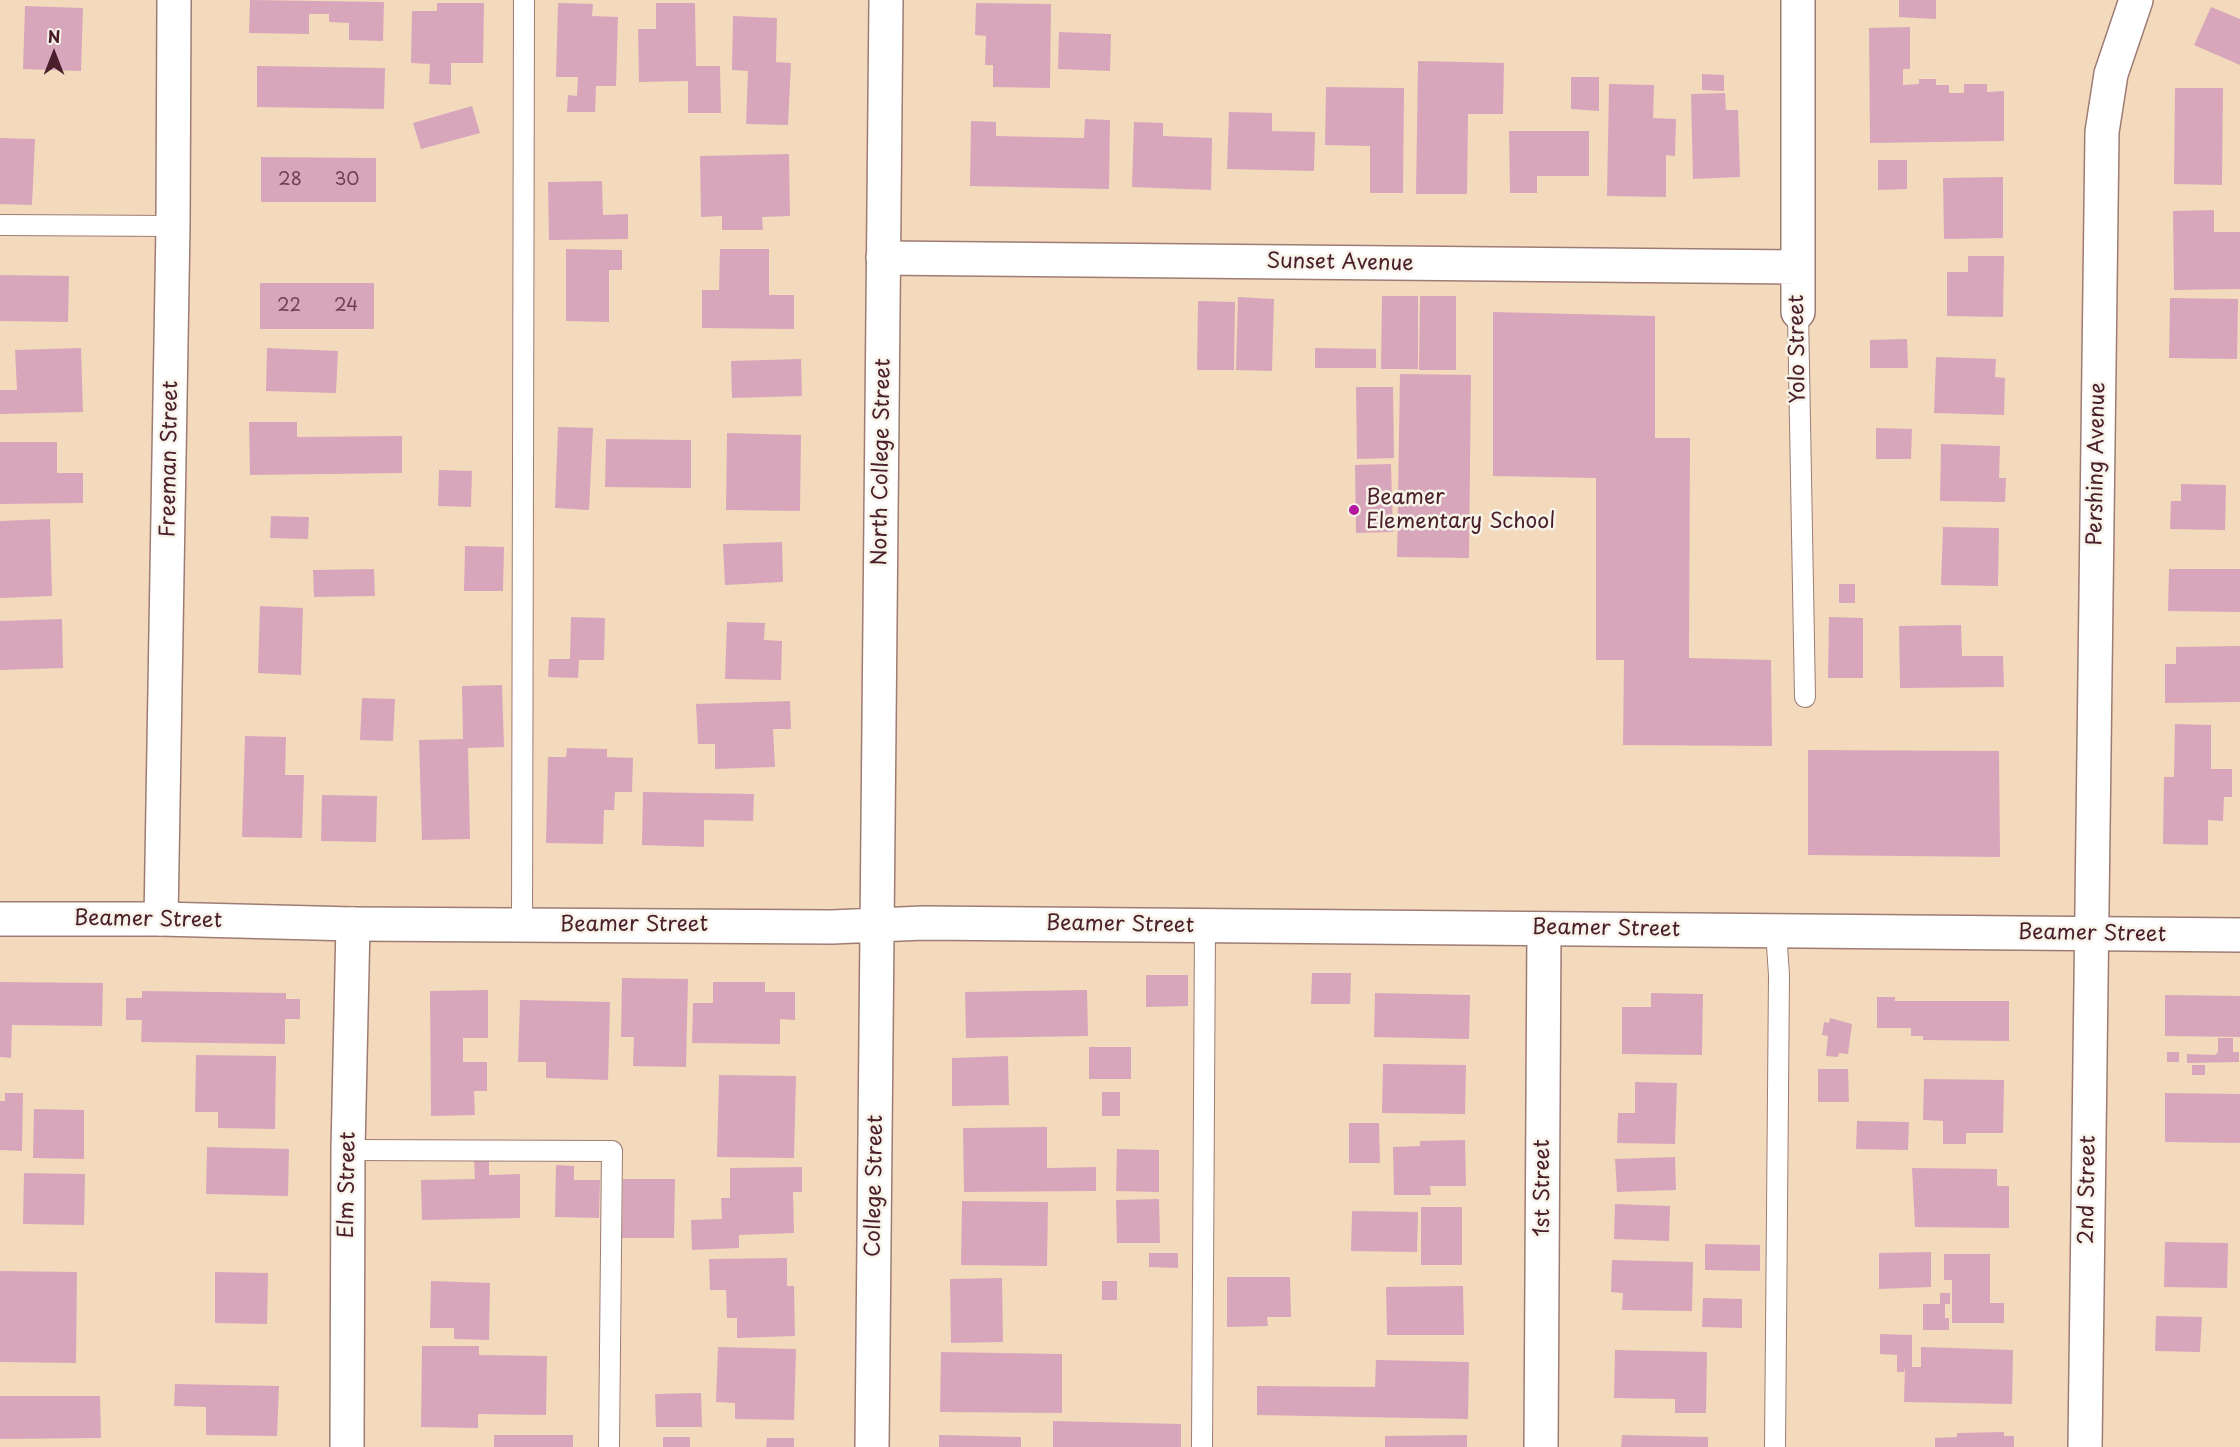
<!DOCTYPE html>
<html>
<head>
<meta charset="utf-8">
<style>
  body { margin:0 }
  #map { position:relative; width:2240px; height:1447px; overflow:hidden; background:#f3dabd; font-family:"Playpen Sans",sans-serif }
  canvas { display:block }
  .north { position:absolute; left:24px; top:24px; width:60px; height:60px; -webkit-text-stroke:4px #f7f3e8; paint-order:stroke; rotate:0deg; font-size:16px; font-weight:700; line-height:24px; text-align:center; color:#4a1f2b }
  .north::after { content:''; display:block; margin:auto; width:21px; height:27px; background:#4a1f2b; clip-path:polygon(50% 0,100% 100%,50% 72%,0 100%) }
</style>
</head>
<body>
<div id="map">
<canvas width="2240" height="1447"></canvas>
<div class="north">N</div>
</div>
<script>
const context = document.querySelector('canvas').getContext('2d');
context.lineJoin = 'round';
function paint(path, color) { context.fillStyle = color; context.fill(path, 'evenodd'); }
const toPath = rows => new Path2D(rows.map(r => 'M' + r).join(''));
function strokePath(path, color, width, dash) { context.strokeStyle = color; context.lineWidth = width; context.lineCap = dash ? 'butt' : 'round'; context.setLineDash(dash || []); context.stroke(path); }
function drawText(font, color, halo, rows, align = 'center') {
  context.font = font + ' "Playpen Sans",sans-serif'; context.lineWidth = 5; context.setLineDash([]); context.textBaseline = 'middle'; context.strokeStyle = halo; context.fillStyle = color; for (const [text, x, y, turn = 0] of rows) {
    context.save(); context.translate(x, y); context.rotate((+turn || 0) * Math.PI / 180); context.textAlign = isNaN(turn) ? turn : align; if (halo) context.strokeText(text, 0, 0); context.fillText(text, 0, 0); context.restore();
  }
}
const building = toPath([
  [250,0,384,2,383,41,349,40,349,23,329,22,329,14,309,14,309,34,249,33],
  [1899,0,1936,0,1936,19,1899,17],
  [437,3,484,3,483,63,451,63,451,85,429,84,430,64,411,63,412,11,437,11],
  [558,3,593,4,592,16,618,17,616,86,596,86,595,112,567,112,568,95,577,96,578,77,556,77],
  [656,3,695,3,696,66,720,66,721,113,688,113,688,81,639,82,638,29,656,29],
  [976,3,1051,4,1050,88,993,87,993,65,985,65,986,36,975,35],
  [25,6,83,8,81,71,23,69],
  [2211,7,2240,19,2240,65,2194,45],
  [733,16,777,18,776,62,791,63,788,125,746,124,748,71,732,70],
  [1910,27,1910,69,1903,69,1903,85,1919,84,1919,79,1936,79,1936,85,1949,85,1949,93,1964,93,1964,84,1987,84,1987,92,2004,91,2004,141,1870,143,1869,28],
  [1059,32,1111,34,1110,71,1058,69],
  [1418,61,1504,63,1503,114,1468,114,1467,194,1416,194],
  [257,66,385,68,384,109,257,107],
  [1702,74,1724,75,1724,91,1702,90],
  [1571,77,1599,77,1599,111,1571,109],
  [1609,84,1654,85,1653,118,1676,119,1675,156,1666,155,1666,197,1607,196],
  [1326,87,1404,88,1403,193,1370,193,1370,146,1325,145],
  [2175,88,2223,88,2222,185,2174,184],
  [1725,93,1726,110,1738,110,1740,177,1693,179,1691,94],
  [472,106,480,133,421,149,413,123],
  [1229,112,1272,113,1272,131,1315,132,1314,171,1227,169],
  [1085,119,1110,120,1109,189,970,186,971,121,996,122,996,136,1084,138],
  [1134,122,1163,123,1163,136,1212,138,1211,190,1132,187],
  [1509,131,1589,131,1589,176,1537,176,1537,193,1510,193],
  [0,138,35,139,32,205,0,204],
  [789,154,790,216,762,217,763,230,722,230,722,216,701,217,700,156],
  [261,157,376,158,376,202,261,202],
  [1878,160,1907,160,1907,189,1878,190],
  [2003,177,2003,238,1944,239,1943,178],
  [602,181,603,215,628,214,628,239,549,240,548,182],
  [2214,210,2214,232,2240,232,2240,289,2174,290,2173,211],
  [566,249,622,250,622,270,609,270,609,322,566,321],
  [720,249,769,249,769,295,794,295,794,329,702,328,702,290,719,290],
  [1968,256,2004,256,2003,317,1947,316,1947,272,1968,272],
  [0,275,69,276,68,322,0,321],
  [260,283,374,283,374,329,260,329],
  [1382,296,1418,296,1418,369,1381,369],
  [1420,296,1456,296,1456,370,1419,370],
  [1238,297,1274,299,1272,371,1236,370],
  [2170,298,2238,299,2237,359,2169,358],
  [1198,301,1235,302,1234,370,1197,370],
  [1493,312,1655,316,1655,438,1690,438,1689,658,1771,660,1772,746,1623,745,1624,660,1596,660,1596,478,1493,476],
  [1907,339,1908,368,1870,368,1870,340],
  [81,348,83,412,0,414,0,390,17,390,15,350],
  [267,348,338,351,336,393,266,391],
  [1315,348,1376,349,1376,368,1315,368],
  [1936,357,1996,359,1995,377,2005,378,2004,415,1934,413],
  [801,359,802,396,732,398,731,361],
  [1400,374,1471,375,1469,558,1397,557],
  [1356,387,1393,387,1394,458,1357,459],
  [249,422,297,422,297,437,402,436,402,473,250,475],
  [558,427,593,428,589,510,555,508],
  [1876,428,1912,429,1911,459,1876,459],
  [727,433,801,435,800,511,726,510],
  [606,439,691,440,691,488,605,487],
  [0,442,57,442,57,473,83,473,83,503,0,504],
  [1941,444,2000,446,1999,478,2006,478,2005,502,1940,501],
  [1391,464,1393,532,1356,533,1355,465],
  [439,470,472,471,471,507,438,506],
  [2181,484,2226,485,2225,530,2170,529,2171,501,2181,501],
  [271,516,309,517,308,539,270,538],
  [50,519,52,596,0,598,0,521],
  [1943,527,1999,528,1998,586,1941,585],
  [782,542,783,582,725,585,723,544],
  [465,546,504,547,503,591,464,591],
  [374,569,375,596,314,597,313,570],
  [2169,569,2240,569,2240,612,2168,611],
  [1839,584,1855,584,1855,603,1839,603],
  [260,606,303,608,301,675,258,673],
  [571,617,605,618,604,660,579,660,578,678,548,677,549,659,570,659],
  [1829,617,1863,618,1863,678,1828,678],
  [62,619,63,668,0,670,0,621],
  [727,622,765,623,764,640,782,641,781,680,725,679],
  [1961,625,1962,656,2003,656,2004,687,1900,688,1899,626],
  [2240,646,2240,702,2165,703,2165,664,2176,664,2176,647],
  [502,685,504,747,468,748,470,839,422,840,419,740,463,739,462,686],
  [362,698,395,699,393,741,360,740],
  [790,701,791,729,773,729,775,767,715,769,715,744,698,744,696,704],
  [2175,724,2211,725,2211,769,2232,769,2232,797,2224,797,2223,821,2208,820,2208,845,2163,844,2164,777,2174,777],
  [245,736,286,737,285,775,304,775,302,838,242,837],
  [567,748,607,749,607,757,633,758,632,792,615,792,614,810,604,810,603,844,546,843,548,757,566,757],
  [1808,750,1999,751,2000,857,1808,855],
  [643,792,754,794,753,821,704,820,704,847,642,845],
  [322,795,377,796,376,842,321,841],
  [1312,973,1351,973,1350,1004,1311,1004],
  [1146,975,1188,975,1188,1006,1146,1007],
  [622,978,688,979,686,1067,633,1066,634,1037,621,1037],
  [0,982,103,983,102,1026,12,1025,11,1058,0,1057],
  [713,982,765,982,765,992,795,992,795,1020,780,1019,780,1044,692,1043,693,1003,713,1003],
  [488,990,488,1038,463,1038,463,1062,487,1062,487,1091,474,1091,475,1115,431,1116,430,991],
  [1087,990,1088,1036,966,1038,965,992],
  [142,991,286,993,286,999,300,999,300,1019,285,1019,285,1044,141,1042,142,1020,126,1020,126,998,142,998],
  [1375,993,1470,995,1469,1039,1374,1037],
  [1651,993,1703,994,1702,1055,1622,1054,1622,1007,1651,1007],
  [2165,995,2240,996,2240,1037,2165,1036],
  [1877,997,1895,997,1895,1001,2009,1001,2009,1041,1923,1040,1923,1036,1911,1036,1911,1028,1877,1028],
  [520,1000,610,1002,608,1080,546,1078,546,1062,518,1062],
  [1830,1018,1852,1024,1848,1054,1839,1053,1838,1057,1826,1056,1828,1036,1822,1035,1824,1022,1829,1023],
  [2218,1038,2233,1038,2233,1052,2239,1052,2239,1062,2187,1063,2187,1054,2215,1055,2218,1052],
  [1089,1047,1131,1047,1131,1079,1089,1079],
  [2167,1052,2179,1052,2179,1062,2167,1062],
  [196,1055,276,1056,275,1129,218,1128,218,1112,195,1112],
  [1008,1056,1009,1105,952,1106,952,1058],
  [1383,1064,1466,1065,1465,1114,1382,1113],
  [2192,1065,2205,1065,2205,1075,2192,1075],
  [1818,1069,1848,1069,1849,1102,1818,1102],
  [719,1075,796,1076,794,1158,717,1157],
  [1924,1079,2004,1080,2003,1133,1966,1133,1966,1144,1943,1144,1943,1121,1923,1120],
  [1635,1082,1677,1083,1675,1144,1617,1143,1618,1113,1635,1113],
  [1102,1092,1120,1092,1120,1116,1102,1116],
  [5,1093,23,1093,22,1151,0,1150,0,1101,5,1101],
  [2165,1093,2240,1094,2240,1143,2165,1142],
  [34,1109,84,1110,84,1159,33,1158],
  [1857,1121,1909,1122,1908,1150,1856,1149],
  [1349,1123,1379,1123,1380,1163,1349,1163],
  [1047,1127,1047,1168,1096,1167,1096,1191,964,1192,963,1128],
  [1465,1140,1466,1186,1430,1186,1431,1195,1394,1195,1393,1147,1420,1146,1420,1141],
  [207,1147,289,1149,288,1196,206,1194],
  [1117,1149,1159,1150,1159,1192,1116,1191],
  [1675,1157,1676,1190,1617,1192,1615,1159],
  [474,1159,489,1159,489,1175,520,1174,520,1218,422,1220,421,1180,475,1179],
  [556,1165,574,1166,574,1180,600,1180,599,1218,555,1217],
  [802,1167,802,1192,793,1192,794,1233,739,1235,739,1248,692,1250,691,1220,722,1219,721,1198,730,1198,730,1168],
  [1912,1168,1997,1169,1997,1186,2009,1186,2009,1228,1915,1227],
  [24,1173,85,1174,84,1225,23,1224],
  [623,1179,675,1179,674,1238,622,1238],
  [1159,1199,1160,1243,1117,1243,1116,1200],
  [962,1201,1048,1202,1047,1266,961,1265],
  [1615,1204,1670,1206,1669,1241,1614,1239],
  [1421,1207,1462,1207,1462,1265,1421,1265],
  [1352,1211,1418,1212,1417,1252,1351,1251],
  [2165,1242,2228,1243,2227,1288,2164,1287],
  [1705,1244,1760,1245,1760,1271,1705,1270],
  [1931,1252,1931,1287,1879,1289,1879,1253],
  [1149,1253,1178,1253,1178,1268,1149,1267],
  [1944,1254,1990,1254,1990,1303,2004,1303,2004,1323,1952,1323,1952,1280,1944,1280],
  [787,1258,787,1286,794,1286,795,1336,737,1338,737,1318,727,1318,726,1290,710,1290,709,1259],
  [1612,1260,1693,1262,1692,1311,1622,1310,1623,1293,1611,1292],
  [0,1271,77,1272,76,1363,0,1362],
  [215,1272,268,1273,267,1324,215,1323],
  [1227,1277,1290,1277,1291,1317,1267,1317,1268,1326,1227,1327],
  [1002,1278,1003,1342,951,1343,950,1279],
  [431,1281,490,1283,489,1340,454,1339,454,1328,430,1328],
  [1102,1281,1117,1281,1117,1300,1102,1300],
  [1463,1286,1464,1335,1387,1335,1386,1287],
  [1940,1293,1950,1293,1950,1304,1945,1304,1945,1318,1949,1318,1949,1330,1923,1330,1923,1304,1940,1304],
  [1703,1298,1742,1299,1742,1328,1702,1327],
  [2156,1316,2202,1317,2200,1352,2155,1351],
  [1880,1334,1912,1335,1912,1367,1921,1367,1921,1347,2013,1350,2012,1404,1904,1402,1905,1367,1904,1372,1897,1372,1897,1355,1880,1354],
  [422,1346,479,1346,479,1355,547,1356,546,1415,478,1414,478,1428,421,1427],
  [718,1347,796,1349,794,1420,735,1419,735,1403,716,1402],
  [1615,1350,1707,1352,1706,1413,1675,1413,1675,1399,1614,1398],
  [941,1352,1062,1354,1062,1413,940,1412],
  [1376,1360,1469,1362,1468,1419,1257,1415,1257,1386,1375,1387],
  [175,1384,279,1386,277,1436,206,1435,206,1407,174,1406],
  [701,1393,702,1427,656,1427,655,1394],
  [0,1396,100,1396,101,1438,0,1439],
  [1053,1421,1181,1424,1181,1447,1053,1447],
  [2004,1432,2004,1436,2014,1436,2014,1447,1935,1447,1935,1438,1957,1437,1957,1433],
  [494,1435,573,1435,573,1447,494,1447],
  [939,1435,1021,1437,1021,1447,939,1447],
  [1467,1435,1467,1447,1385,1447,1385,1436],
  [1622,1435,1708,1437,1708,1447,1621,1447],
  [663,1437,690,1437,690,1447,663,1447],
  [767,1438,794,1438,794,1447,766,1447]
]);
const service = toPath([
  [0,225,173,226],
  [1798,312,1805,697],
  [522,924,524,0],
  [348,1150,612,1151,609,1447],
  [1202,1447,1205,926],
  [1775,1447,1779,975,1776,931]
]);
const minor = toPath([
  [883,258,1797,267],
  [1798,312,1798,0],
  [161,919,173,226,174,0],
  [347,1447,348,1150,353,924],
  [1541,1447,1544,929],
  [2085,1447,2102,132,2111,74,2136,0]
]);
const tertiary = toPath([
  [0,919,161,919,353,924,832,927,923,923,2240,935],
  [872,1447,886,0]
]);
const markers = [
  [1354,510,6,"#b5179e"]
];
const numberNames = [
  ["28",290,180],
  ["30",347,180],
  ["22",289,306],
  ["24",346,306]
];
const streetNames = [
  ["Sunset Avenue",1340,263,1],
  ["Yolo Street",1798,349,-91],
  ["Freeman Street",170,459,-89],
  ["North College Street",882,462,-89],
  ["Pershing Avenue",2097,464,-89],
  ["Beamer Street",148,920,1],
  ["Beamer Street",634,925],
  ["Beamer Street",1120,925,1],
  ["Beamer Street",1606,929,1],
  ["Beamer Street",2092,934,1],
  ["Elm Street",348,1185,-89],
  ["College Street",875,1186,-89],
  ["1st Street",1543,1188,-90],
  ["2nd Street",2088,1190,-89]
];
const poiNames = [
  ["Beamer",1366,498],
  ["Elementary School",1366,522]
];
paint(building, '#d8a6bb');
strokePath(service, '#9e7c74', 22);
strokePath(minor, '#9e7c74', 36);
strokePath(tertiary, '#9e7c74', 36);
strokePath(service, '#fff', 20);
strokePath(minor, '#fff', 33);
strokePath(tertiary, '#fff', 33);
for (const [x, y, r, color] of markers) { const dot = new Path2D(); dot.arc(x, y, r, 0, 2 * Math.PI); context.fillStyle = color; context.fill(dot); strokePath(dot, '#f7f3e8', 2); }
drawText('18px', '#6e414f', null, numberNames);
drawText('21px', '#4a1f2b', '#f7f3e8', streetNames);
drawText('21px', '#4a1f2b', '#f7f3e8', poiNames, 'left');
</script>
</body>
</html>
